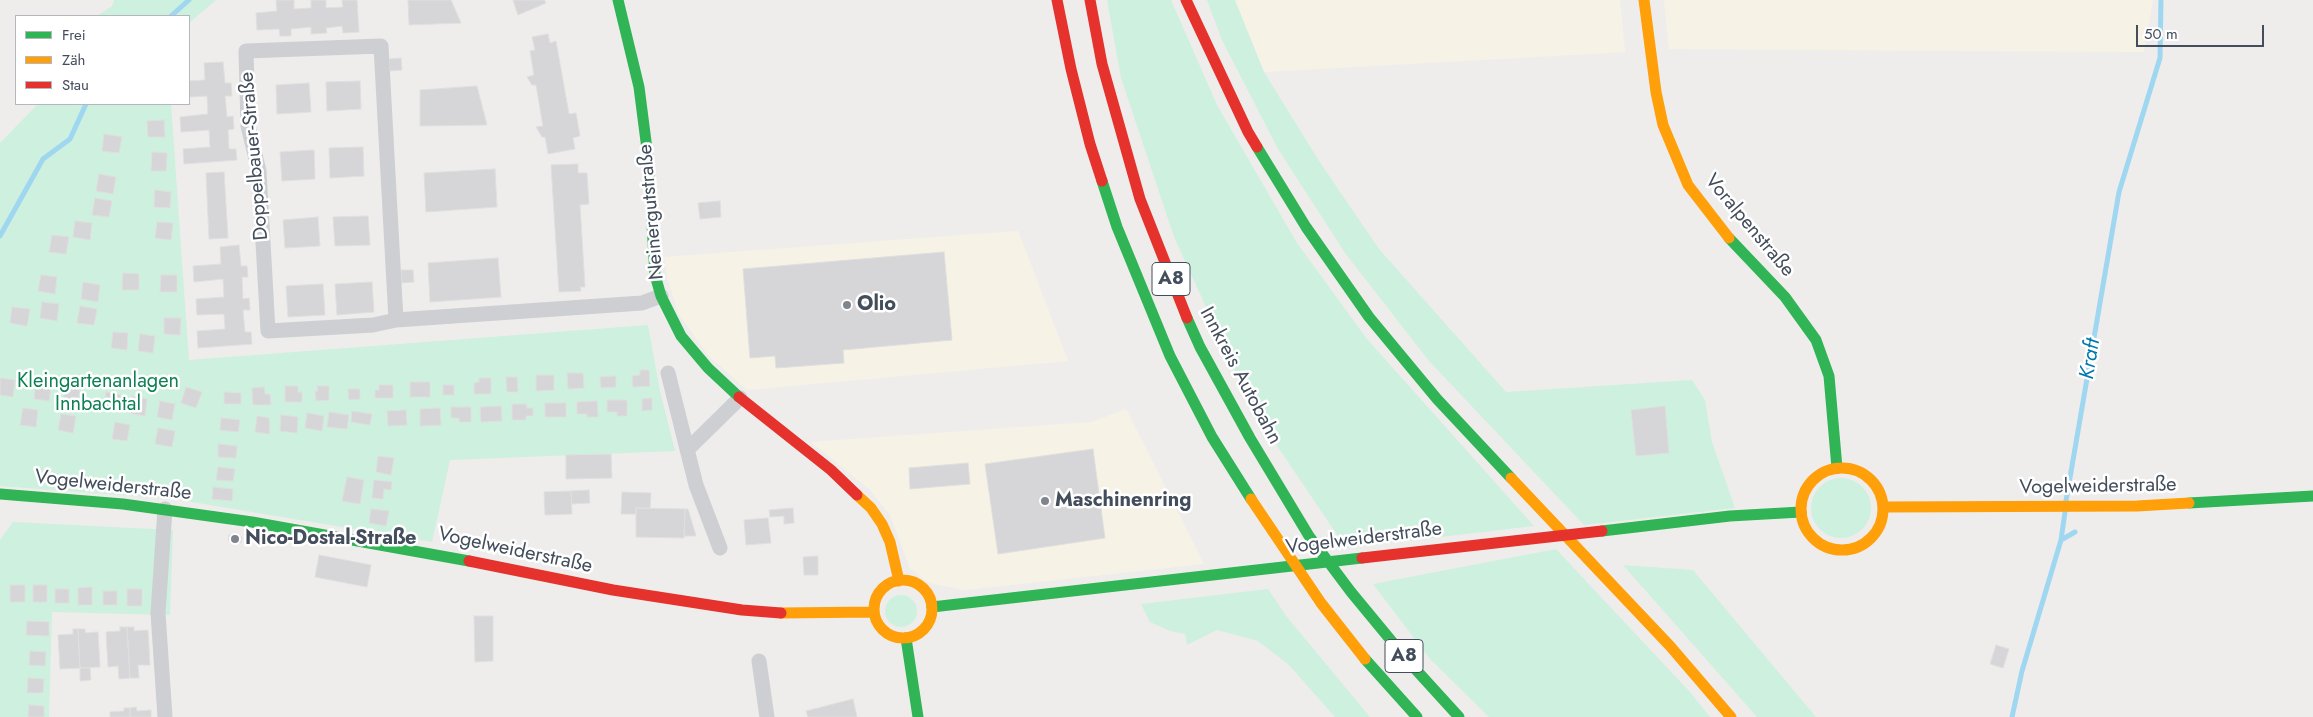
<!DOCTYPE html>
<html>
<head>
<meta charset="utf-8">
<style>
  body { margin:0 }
  #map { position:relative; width:2313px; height:717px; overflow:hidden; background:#eeedec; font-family:Jost,sans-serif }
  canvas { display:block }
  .legend { position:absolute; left:15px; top:15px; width:175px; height:90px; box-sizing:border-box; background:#fff; border:1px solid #b4b8bd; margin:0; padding:6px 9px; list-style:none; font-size:15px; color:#434d5b }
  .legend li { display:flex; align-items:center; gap:10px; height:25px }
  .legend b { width:25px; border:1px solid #b4b8bd }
  .scale { position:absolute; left:2136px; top:25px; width:128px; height:22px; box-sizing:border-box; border:2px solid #434d5b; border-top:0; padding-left:6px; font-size:15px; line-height:18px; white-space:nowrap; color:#434d5b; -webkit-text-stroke:4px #fff; paint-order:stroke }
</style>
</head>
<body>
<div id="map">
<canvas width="2313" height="717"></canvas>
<ul class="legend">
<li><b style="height:6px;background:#30b455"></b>Frei</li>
<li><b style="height:6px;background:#ff9f0a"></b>Zäh</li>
<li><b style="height:6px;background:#e5322d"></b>Stau</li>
</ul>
<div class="scale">50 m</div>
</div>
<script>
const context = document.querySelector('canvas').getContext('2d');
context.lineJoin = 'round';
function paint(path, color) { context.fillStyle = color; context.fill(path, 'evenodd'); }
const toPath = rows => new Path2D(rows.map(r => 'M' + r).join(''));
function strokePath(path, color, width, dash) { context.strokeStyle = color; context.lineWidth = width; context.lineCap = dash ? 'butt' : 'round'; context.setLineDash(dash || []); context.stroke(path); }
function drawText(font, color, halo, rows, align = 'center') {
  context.font = font + ' Jost,sans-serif'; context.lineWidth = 5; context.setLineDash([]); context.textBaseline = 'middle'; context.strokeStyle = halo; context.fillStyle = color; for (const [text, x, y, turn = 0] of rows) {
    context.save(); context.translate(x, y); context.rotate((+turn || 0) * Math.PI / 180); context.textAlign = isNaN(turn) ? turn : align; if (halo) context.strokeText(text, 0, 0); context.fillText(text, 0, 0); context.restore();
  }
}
const commercial = toPath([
  [1235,0,1620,0,1625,52,1264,72],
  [1664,0,2153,0,2144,52,1669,49],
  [1018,231,1068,361,747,390,708,355,678,313,667,276,664,257],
  [1126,409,1204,564,965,590,929,583,910,568,890,515,869,489,811,442,1092,422]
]);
const green = toPath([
  [114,0,216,0,189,23,189,16,97,16,112,6],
  [1107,0,1171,0,1217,105,1297,243,1367,339,1534,526,1346,548,1253,410,1174,237,1121,78],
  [1207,0,1235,0,1264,72,1319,161,1379,249,1506,392,1692,380,1705,400,1712,442,1735,508,1584,525,1429,361,1345,253,1278,149,1222,40],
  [38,104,171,104,189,360,648,325,660,391,675,451,450,460,432,542,174,499,0,486,0,143],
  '1811 508a30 30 0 1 1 60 0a30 30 0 1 1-60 0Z',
  [13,522,173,530,170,615,52,612,49,717,0,717,0,540],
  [1556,549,1690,692,1710,717,1489,717,1430,659,1373,584],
  [1623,565,1693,570,1816,717,1757,717],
  [1268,589,1287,617,1370,717,1335,717,1289,665,1258,641,1217,630,1187,645,1185,634,1170,631,1150,622,1141,604],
  '885 611a16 16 0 1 1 32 0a16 16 0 1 1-32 0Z'
]);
const stream = toPath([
  [171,16,189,0],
  [0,236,43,159,70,139,86,104],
  [2066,501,2119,192,2160,58,2161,0],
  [2061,540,2075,532],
  [2012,717,2022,671,2061,540,2065,512]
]);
const building = toPath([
  [276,0,294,0,294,9,311,8,311,0,326,0,326,8,343,7,342,0,357,0,359,32,343,33,342,26,326,28,327,33,311,34,311,27,291,29,291,36,280,36,279,29,257,30,256,13,277,11,276,0],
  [408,0,451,0,461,23,409,25,408,0],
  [513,0,544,0,546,3,518,15,513,0],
  [548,34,550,43,556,41,569,114,576,113,580,136,573,138,575,149,548,154,545,137,542,137,536,127,543,126,536,85,532,85,527,77,534,75,530,51,535,50,532,37,548,34],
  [401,58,402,70,390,71,389,59,401,58],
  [223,62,225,83,231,83,232,96,225,96,227,117,233,116,234,129,228,130,229,149,236,149,237,160,184,164,183,149,210,147,209,130,181,132,180,117,208,114,207,96,189,97,189,81,205,80,204,63,223,62],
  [360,81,361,109,327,111,326,82,360,81],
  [309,83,311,112,277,114,276,85,309,83],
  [477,86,487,125,420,126,420,90,477,86],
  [164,120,165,137,148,137,147,121,164,120],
  [104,134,122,137,119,153,102,151,104,134],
  [363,147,364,176,330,178,329,148,363,147],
  [314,150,315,179,282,181,280,152,314,150],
  [152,152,167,153,166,171,151,171,152,152],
  [578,164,578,173,587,173,589,204,580,205,585,287,580,287,581,291,559,292,551,165,578,164],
  [495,169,497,207,426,212,424,173,495,169],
  [224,172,228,238,209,239,206,173,224,172],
  [99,174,116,177,113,194,96,191,99,174],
  [155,190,171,192,170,208,154,207,155,190],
  [95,198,112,201,109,217,92,215,95,198],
  [720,201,721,217,700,219,698,203,720,201],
  [368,216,370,245,335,246,333,217,368,216],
  [318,217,320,246,285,248,283,220,318,217],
  [75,221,92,223,90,240,73,237,75,221],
  [157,222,173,223,171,240,155,238,157,222],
  [52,235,69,237,66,254,49,252,52,235],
  [239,245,241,266,247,266,248,277,242,277,243,299,249,298,250,310,243,310,245,332,251,332,252,344,198,348,197,331,225,329,224,314,197,315,196,299,224,297,223,279,194,282,193,266,221,264,220,247,239,245],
  [944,252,952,340,843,350,844,363,776,368,775,356,750,358,743,269,944,252],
  [498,258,501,297,430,302,428,263,498,258],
  [401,270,413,270,414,282,402,283,401,270],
  [123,273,139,274,139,290,122,290,123,273],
  [41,275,57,277,55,294,38,291,41,275],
  [161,275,177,275,177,292,160,292,161,275],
  [83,282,100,285,98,302,81,299,83,282],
  [372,282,374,312,337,315,335,284,372,282],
  [323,284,325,315,288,317,286,286,323,284],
  [42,302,59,304,57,321,40,318,42,302],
  [80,306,97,309,94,325,77,323,80,306],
  [12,307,30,309,27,326,10,323,12,307],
  [164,318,181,318,180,335,164,334,164,318],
  [113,332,128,333,127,350,111,348,113,332],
  [140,334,155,336,153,353,138,351,140,334],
  [640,370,649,370,650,386,633,387,632,376,640,375,640,370],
  [567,373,583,373,584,388,568,389,567,373],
  [536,375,554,375,554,390,536,391,536,375],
  [616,376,616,387,601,388,600,377,616,376],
  [506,377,517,377,518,392,507,392,506,377],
  [0,378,15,380,13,397,0,395,0,378],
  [479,378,491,378,491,394,474,394,474,383,479,382,479,378],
  [36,382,51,385,49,401,34,399,36,382],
  [410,382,430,382,430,397,410,397,410,382],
  [379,385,393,385,393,398,375,398,375,390,379,390,379,385],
  [443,385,454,385,454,395,443,395,443,385],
  [64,386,80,388,78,404,63,403,64,386],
  [285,386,298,386,298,392,302,392,302,402,285,402,285,386],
  [317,386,329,386,329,400,316,401,315,391,318,391,317,386],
  [186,387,202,392,196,408,181,403,186,387],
  [264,387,265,394,270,394,271,405,253,405,252,388,264,387],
  [348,389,360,389,360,399,349,400,348,389],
  [106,392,121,395,119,411,103,408,106,392],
  [224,392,241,393,241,404,224,404,224,392],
  [132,396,147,399,145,416,129,413,132,396],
  [652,398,652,410,642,411,642,399,652,398],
  [607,400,627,400,627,416,617,416,617,412,607,412,607,400],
  [160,401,175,404,172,420,157,417,160,401],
  [597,401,598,417,587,417,587,414,577,414,577,402,597,401],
  [545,403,566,403,566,417,545,417,545,403],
  [512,404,526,404,527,408,533,408,533,416,526,416,526,420,512,420,512,404],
  [501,406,502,421,481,422,480,407,501,406],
  [1665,406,1669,453,1636,456,1631,410,1665,406],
  [451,407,471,407,471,422,459,422,459,418,451,418,451,407],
  [23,408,38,410,36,427,20,425,23,408],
  [440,408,441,425,420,426,420,409,440,408],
  [406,410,407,425,388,426,387,411,406,410],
  [352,411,372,414,370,425,351,422,352,411],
  [329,412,349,415,347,429,327,427,329,412],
  [307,413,324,416,322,431,305,428,307,413],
  [61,414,76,416,73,433,58,430,61,414],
  [281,415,298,417,297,433,280,431,281,415],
  [257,416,269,418,270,434,255,432,257,416],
  [221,418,240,420,238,432,220,430,221,418],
  [115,422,130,425,127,441,112,439,115,422],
  [158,428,175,431,172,447,155,444,158,428],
  [218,444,237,446,236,458,218,457,218,444],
  [1093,449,1105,538,998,554,985,464,1093,449],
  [611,454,612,478,566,479,566,455,611,454],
  [378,456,394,458,391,475,376,472,378,456],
  [968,463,970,484,910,489,909,468,968,463],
  [218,467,235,469,233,481,216,480,218,467],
  [347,477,364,480,360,504,342,501,347,477],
  [374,480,392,482,391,490,384,489,383,499,372,498,374,480],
  [213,487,233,489,232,501,212,499,213,487],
  [589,490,590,503,572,504,571,491,589,490],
  [571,491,572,514,545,515,544,492,571,491],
  [622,492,651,493,650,508,636,508,636,514,621,514,622,492],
  [636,508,685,509,684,538,636,537,636,508],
  [793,508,794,523,784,524,784,516,770,517,769,510,793,508],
  [371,509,389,511,386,526,369,523,371,509],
  [685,509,688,509,696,536,684,536,685,509],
  [768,518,771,543,746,545,744,520,768,518],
  [229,535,242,537,241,543,228,540,229,535],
  [319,555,371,565,367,587,315,577,319,555],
  [818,556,818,575,804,575,803,557,818,556],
  [10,585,25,585,25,602,10,602,10,585],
  [33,585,47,585,47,602,33,602,33,585],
  [92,587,92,605,78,605,78,588,92,587],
  [55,589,69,589,69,603,55,603,55,589],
  [127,589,142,589,142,606,127,606,127,589],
  [103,591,117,591,117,605,103,605,103,591],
  [474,616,493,616,493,661,475,662,474,616],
  [27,621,49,622,49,636,26,635,27,621],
  [120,627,127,627,130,678,119,679,118,666,108,667,106,632,120,631,120,627],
  [127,627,134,627,134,631,148,630,150,665,138,665,139,678,130,678,127,627],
  [73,629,78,629,80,668,60,669,58,635,73,634,73,629],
  [78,629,85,629,85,633,98,632,100,667,80,668,78,629],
  [1996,645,2009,649,2003,668,1990,664,1996,645],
  [30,651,46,652,45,666,29,665,30,651],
  [80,668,90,668,91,680,80,681,80,668],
  [28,678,44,679,43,693,27,693,28,678],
  [853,699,857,717,808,717,806,711,853,699],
  [29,705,44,706,44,717,28,717,29,705],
  [136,707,137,711,151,710,151,717,130,717,130,708,136,707],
  [124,708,130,708,130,717,110,717,110,712,124,711,124,708]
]);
const street = toPath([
  [396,320,381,46,246,51,248,126,259,171,268,331,373,325,396,320,642,303,661,296],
  [668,373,696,485,720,548],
  [687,450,740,398],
  [759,661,767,717],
  [165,717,158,613,165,509]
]);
const fast = toPath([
  [618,0,639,87,648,157,655,275,661,296,681,336,708,368,739,397],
  [1257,147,1306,227,1369,317,1437,399,1511,478],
  [1102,181,1117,227,1170,356,1212,437,1251,499],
  [1729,238,1785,297,1816,340,1829,376,1837,468],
  [1187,318,1200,347,1250,438,1309,536,1351,592,1408,661,1459,717],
  [0,494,123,504,252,522,469,561],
  [2189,503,2313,496],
  [1602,531,1730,516,1801,512],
  [932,607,1362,558],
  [906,638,918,717],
  [1365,659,1417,717]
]);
const slow = toPath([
  [1644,0,1656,92,1663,125,1688,185,1729,238],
  '1801 509a41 41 0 1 1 82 0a41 41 0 1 1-82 0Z',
  [1511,478,1670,646,1731,717],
  [857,495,871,508,882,524,890,542,899,581],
  [1251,499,1321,603,1365,659],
  [1884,507,2137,506,2189,503],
  '874 609a29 29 0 1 1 58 0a29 29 0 1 1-58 0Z',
  [781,613,874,612]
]);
const jam = toPath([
  [1057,0,1071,69,1090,144,1102,181],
  [1090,0,1102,64,1140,199,1187,318],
  [1186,0,1248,132,1257,147],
  [739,397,831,470,857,495],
  [1362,558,1602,531],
  [469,561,613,590,742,610,781,613]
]);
const markers = [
  [847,305,5,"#7f858e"],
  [1045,501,5,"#7f858e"],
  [235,539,5,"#7f858e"]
];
const shields = [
  [1171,279,38],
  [1404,656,38]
];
const shieldNames = [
  ["A8",1171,279],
  ["A8",1404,656]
];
const streetNames = [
  ["Doppelbauer-Straße",255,156,-95],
  ["Neinergutstraße",652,212,-95],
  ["Voralpenstraße",1749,226,50],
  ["Innkreis Autobahn",1240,376,62],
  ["Vogelweiderstraße",113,486,6],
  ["Vogelweiderstraße",2098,487,-1],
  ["Vogelweiderstraße",1364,539,-7],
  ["Vogelweiderstraße",515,551,12]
];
const poiNames = [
  ["Olio",857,305],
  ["Maschinenring",1055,501],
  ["Nico-Dostal-Straße",245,539]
];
const parkNames = [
  ["Kleingartenanlagen",98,382],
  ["Innbachtal",98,405]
];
const waterNames = [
  ["Kraft",2091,359,-81]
];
paint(commercial, '#f6f3e6');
paint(green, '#cef0de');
strokePath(stream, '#9fd7f1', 5);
paint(building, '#d6d6d8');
strokePath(building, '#dfdfdf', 1);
strokePath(street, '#cdcfd2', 15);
strokePath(fast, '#30b455', 11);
strokePath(slow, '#ff9f0a', 11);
strokePath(jam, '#e5322d', 11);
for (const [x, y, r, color] of markers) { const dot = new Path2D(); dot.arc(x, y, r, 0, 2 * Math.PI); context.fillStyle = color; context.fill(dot); strokePath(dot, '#fff', 2); }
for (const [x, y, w] of shields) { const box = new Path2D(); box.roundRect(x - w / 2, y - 16.5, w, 33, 4); context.fillStyle = '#fff'; context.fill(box); strokePath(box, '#434d5b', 1); }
drawText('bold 19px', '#434d5b', null, shieldNames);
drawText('20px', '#434d5b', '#fff', streetNames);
drawText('bold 20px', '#434d5b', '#fff', poiNames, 'left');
drawText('20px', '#0e8154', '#fff', parkNames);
drawText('italic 21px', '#0079b0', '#fff', waterNames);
</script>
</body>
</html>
